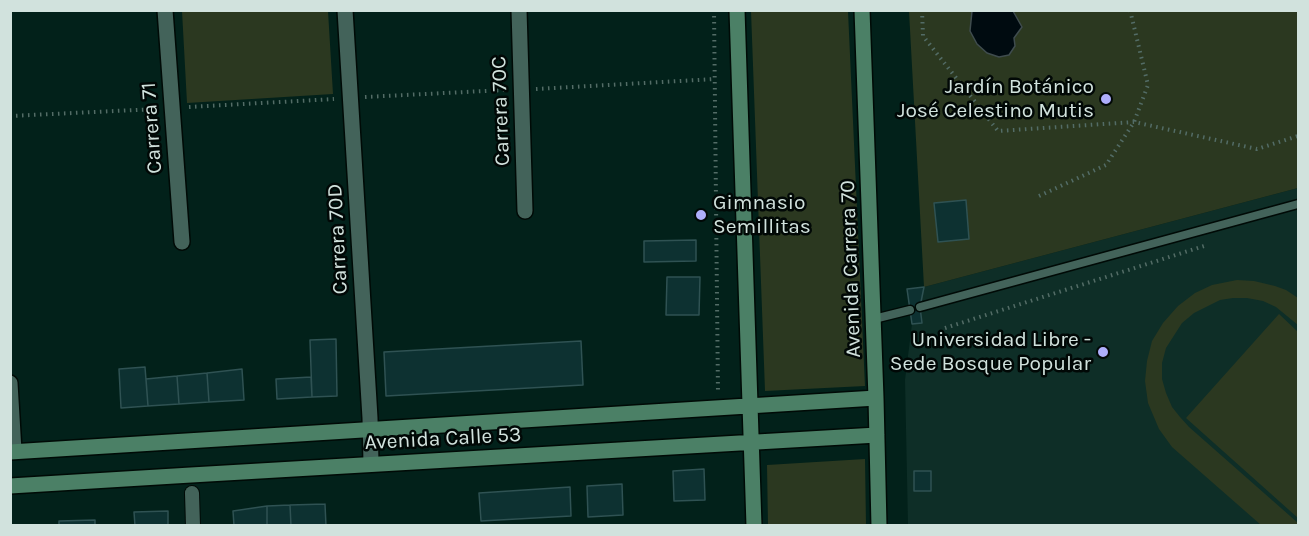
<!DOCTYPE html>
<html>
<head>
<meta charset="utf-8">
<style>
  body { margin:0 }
  #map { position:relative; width:1309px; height:536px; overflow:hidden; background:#02211a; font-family:Karla,sans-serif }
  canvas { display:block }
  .frame { position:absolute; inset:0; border:12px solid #d1e2dd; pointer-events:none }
</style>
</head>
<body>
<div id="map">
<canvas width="1309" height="536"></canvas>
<div class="frame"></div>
</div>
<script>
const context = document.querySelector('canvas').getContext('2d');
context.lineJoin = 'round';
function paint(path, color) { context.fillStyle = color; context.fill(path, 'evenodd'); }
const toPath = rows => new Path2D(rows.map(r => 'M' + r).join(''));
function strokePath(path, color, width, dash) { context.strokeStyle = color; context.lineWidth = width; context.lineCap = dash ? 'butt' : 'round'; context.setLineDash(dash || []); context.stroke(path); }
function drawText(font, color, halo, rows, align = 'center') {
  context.font = font + ' Karla,sans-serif'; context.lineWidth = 5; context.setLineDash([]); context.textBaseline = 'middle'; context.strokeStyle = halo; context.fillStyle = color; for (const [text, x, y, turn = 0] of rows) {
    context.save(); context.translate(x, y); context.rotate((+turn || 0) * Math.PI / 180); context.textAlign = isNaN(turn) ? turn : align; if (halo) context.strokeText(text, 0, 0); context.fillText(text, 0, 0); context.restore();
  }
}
const built = toPath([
  [1298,188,1298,525,908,525,905,380,912,324,907,289,924,287]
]);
const green = toPath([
  [182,11,328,11,333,94,187,103],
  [751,11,848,11,865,386,765,391],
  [909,11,1298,11,1298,188,924,287],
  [1237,280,1254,281,1275,286,1286,290,1298,298,1298,325,1276,307,1263,301,1247,298,1233,298,1220,300,1194,313,1182,323,1166,348,1162,363,1162,379,1166,393,1172,407,1180,417,1189,427,1298,523,1298,525,1261,525,1172,447,1159,429,1148,403,1145,381,1147,361,1152,341,1163,323,1178,306,1195,293,1212,285],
  [1279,314,1298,332,1298,518,1186,418],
  [865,459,866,525,768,525,767,465]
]);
const water = toPath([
  [972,11,1013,11,1022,27,1014,38,1015,46,1009,55,999,57,987,53,977,44,970,31,972,11]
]);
const building = toPath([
  [966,200,969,239,938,242,934,203,966,200],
  [696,240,696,261,644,262,644,241,696,240],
  [667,277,700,277,699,315,666,315,667,277],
  [924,287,920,307,922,323,912,324,907,289,924,287],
  [336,339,337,396,312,397,310,340,336,339],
  [581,341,583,385,386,396,384,352,581,341],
  [145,367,148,406,121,408,119,369,145,367],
  [242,369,244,400,209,402,207,373,242,369],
  [207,373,209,402,179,404,177,376,207,373],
  [177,376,179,404,148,406,146,379,177,376],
  [311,377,312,397,277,399,276,379,311,377],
  [704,469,705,500,674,501,673,471,704,469],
  [914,471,931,471,931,491,914,491,914,471],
  [622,484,623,515,588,517,587,486,622,484],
  [570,487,571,516,481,521,479,493,570,487],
  [325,504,326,526,291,526,290,505,325,504],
  [290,505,291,526,267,526,267,506,290,505],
  [267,506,267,526,234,526,233,511,267,506],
  [168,511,168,526,135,526,134,512,168,511],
  [95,520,95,526,59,526,59,521,95,520]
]);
const path = toPath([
  [714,10,718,394],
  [922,10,923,36,998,131,1134,122,1257,149,1298,136],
  [536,89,715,79],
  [365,97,505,90],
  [189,107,334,99],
  [10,116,157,109],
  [1039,196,1106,165,1134,122,1148,85,1130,10],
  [945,328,1204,246]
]);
const service = toPath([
  [920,307,1298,204],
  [874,319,910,310]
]);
const pedestrian = toPath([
  [192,493,193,526]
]);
const minor = toPath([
  [165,10,182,242],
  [345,10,370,418,371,464],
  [519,10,525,211],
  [10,383,14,451]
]);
const secondary = toPath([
  [737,10,754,526],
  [862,10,876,398,879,526],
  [10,452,876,398],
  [10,486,191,475,877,435]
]);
const markers = [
  [1106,99,6,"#aeaefb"],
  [701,215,6,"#aeaefb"],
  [1103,352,6,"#aeaefb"]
];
const poiNames = [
  ["Jardín Botánico",1094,87],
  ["José Celestino Mutis",1094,111],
  ["Gimnasio",713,203,"left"],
  ["Semillitas",713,227,"left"],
  ["Universidad Libre -",1091,340],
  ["Sede Bosque Popular",1091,364]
];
const streetNames = [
  ["Carrera 70C",501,111,-92],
  ["Carrera 71",152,128,-94],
  ["Carrera 70D",338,239,-93],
  ["Avenida Carrera 70",851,269,-92],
  ["Avenida Calle 53",443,439,-3]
];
paint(built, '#0e2e27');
paint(green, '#2b3820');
paint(water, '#000b10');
strokePath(water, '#3f4c4e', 1.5);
paint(building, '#0d3131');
strokePath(building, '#2f5253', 1.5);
strokePath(service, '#000a06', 11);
strokePath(pedestrian, '#000a06', 16);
strokePath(minor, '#000a06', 18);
strokePath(secondary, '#000a06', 18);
strokePath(path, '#536c66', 4, [1.5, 4.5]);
strokePath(service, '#43635a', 8);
strokePath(pedestrian, '#43635a', 14);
strokePath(minor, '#43635a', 15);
strokePath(secondary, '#4b8066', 15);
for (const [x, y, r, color] of markers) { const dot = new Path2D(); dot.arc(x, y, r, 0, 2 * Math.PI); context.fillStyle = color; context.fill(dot); strokePath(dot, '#010806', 2); }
drawText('21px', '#d1e2dd', '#010806', poiNames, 'right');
drawText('21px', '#d1e2dd', '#010806', streetNames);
</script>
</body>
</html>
